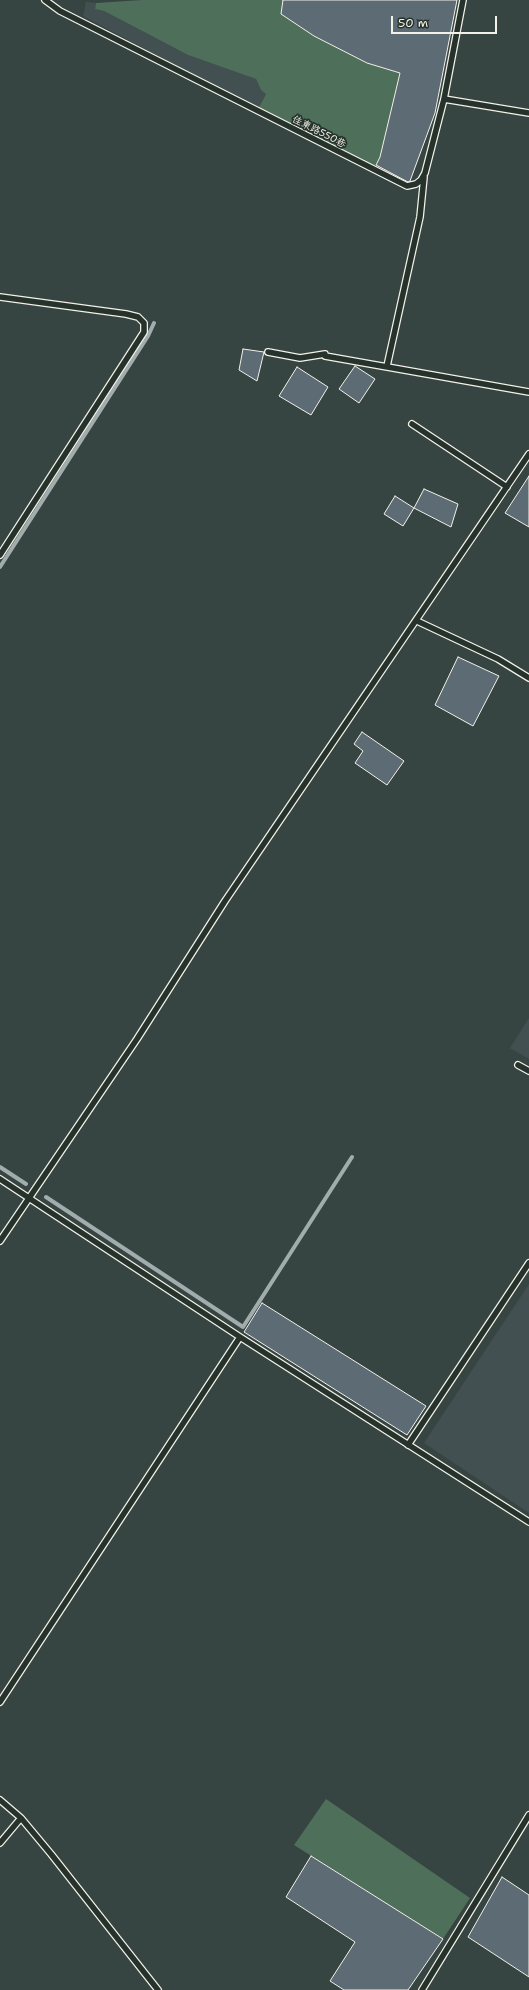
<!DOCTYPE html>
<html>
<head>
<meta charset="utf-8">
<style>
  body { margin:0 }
  #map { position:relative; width:529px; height:1990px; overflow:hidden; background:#364442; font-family:"Shantell Sans",sans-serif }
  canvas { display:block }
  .scale { position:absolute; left:391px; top:16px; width:106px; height:18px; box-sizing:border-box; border:2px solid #f4f1e8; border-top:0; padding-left:5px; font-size:12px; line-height:14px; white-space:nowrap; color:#f4f1e8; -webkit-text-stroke:3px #26332d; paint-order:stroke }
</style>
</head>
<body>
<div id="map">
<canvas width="529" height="1990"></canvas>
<div class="scale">50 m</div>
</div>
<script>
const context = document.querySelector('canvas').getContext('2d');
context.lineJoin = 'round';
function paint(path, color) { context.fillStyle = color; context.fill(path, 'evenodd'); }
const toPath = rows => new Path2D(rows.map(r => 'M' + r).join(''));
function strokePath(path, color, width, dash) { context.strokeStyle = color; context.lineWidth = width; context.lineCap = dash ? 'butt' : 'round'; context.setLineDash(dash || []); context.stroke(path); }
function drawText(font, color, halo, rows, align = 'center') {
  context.font = font + ' "Shantell Sans","LXGW WenKai TC",sans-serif'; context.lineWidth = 3.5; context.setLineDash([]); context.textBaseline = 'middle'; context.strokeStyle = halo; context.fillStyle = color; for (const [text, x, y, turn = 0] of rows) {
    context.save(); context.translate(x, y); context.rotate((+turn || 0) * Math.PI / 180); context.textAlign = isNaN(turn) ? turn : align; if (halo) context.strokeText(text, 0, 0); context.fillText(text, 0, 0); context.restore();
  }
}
const built = toPath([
  [86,2,96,3,95,9,104,11,188,55,256,79,261,90,266,93,258,109,83,16],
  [529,1018,529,1059,510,1048],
  [529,1284,529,1513,424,1443]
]);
const green = toPath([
  [142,0,283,0,282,14,314,36,367,63,400,73,380,157,375,167,258,109,266,94,261,90,256,79,188,55,104,11,95,9,96,3],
  [326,1799,470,1898,443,1939,294,1845]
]);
const stream = toPath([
  [0,567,148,336,154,323],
  [0,1167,26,1184],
  [46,1197,243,1327,352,1157]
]);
const building = toPath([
  [283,0,457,0,435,113,410,181,408,182,376,165,380,157,400,73,367,63,314,36,281,14,283,0],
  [243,349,264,352,257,381,239,370,243,349],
  [355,366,375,379,359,403,339,389,355,366],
  [297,367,328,387,311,415,279,396,297,367],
  [529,476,529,527,505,513,529,476],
  [424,489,458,504,451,527,414,508,424,489],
  [395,496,414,508,403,526,384,514,395,496],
  [458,657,499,676,473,726,435,705,458,657],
  [362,732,404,761,387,785,355,763,363,751,354,744,362,732],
  [262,1303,426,1406,407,1435,244,1332,262,1303],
  [311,1856,443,1939,408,1990,344,1990,330,1981,355,1942,286,1897,311,1856],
  [502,1877,529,1895,529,1977,468,1937,502,1877]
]);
const lane = toPath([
  [45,0,60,11,407,186,416,184,421,180,425,173,444,99,463,0],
  [444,99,529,113],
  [0,297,126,314,138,317,144,323,144,332,0,555],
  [268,352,300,358,325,354,325,356,529,392],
  [387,366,420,217,424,177],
  [412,424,507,487],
  [417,621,498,659,529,678],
  [518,1065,529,1071],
  [0,1179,240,1337,529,1522],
  [0,1241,137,1039,225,901,529,454],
  [408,1445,529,1263],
  [0,1702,240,1337],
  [0,1800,21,1818,51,1854,158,1990],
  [0,1843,21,1818],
  [422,1990,529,1815]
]);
const streetNames = [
  ["佳東路550巷",319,132,27]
];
paint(built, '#425051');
paint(green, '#4e6f5a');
strokePath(stream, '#a1acad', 4);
paint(building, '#5d6b74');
strokePath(building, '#f4f1e8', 1);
strokePath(lane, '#f4f1e8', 8);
strokePath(lane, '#26332d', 5.5);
drawText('10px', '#f4f1e8', '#26332d', streetNames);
</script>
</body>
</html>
